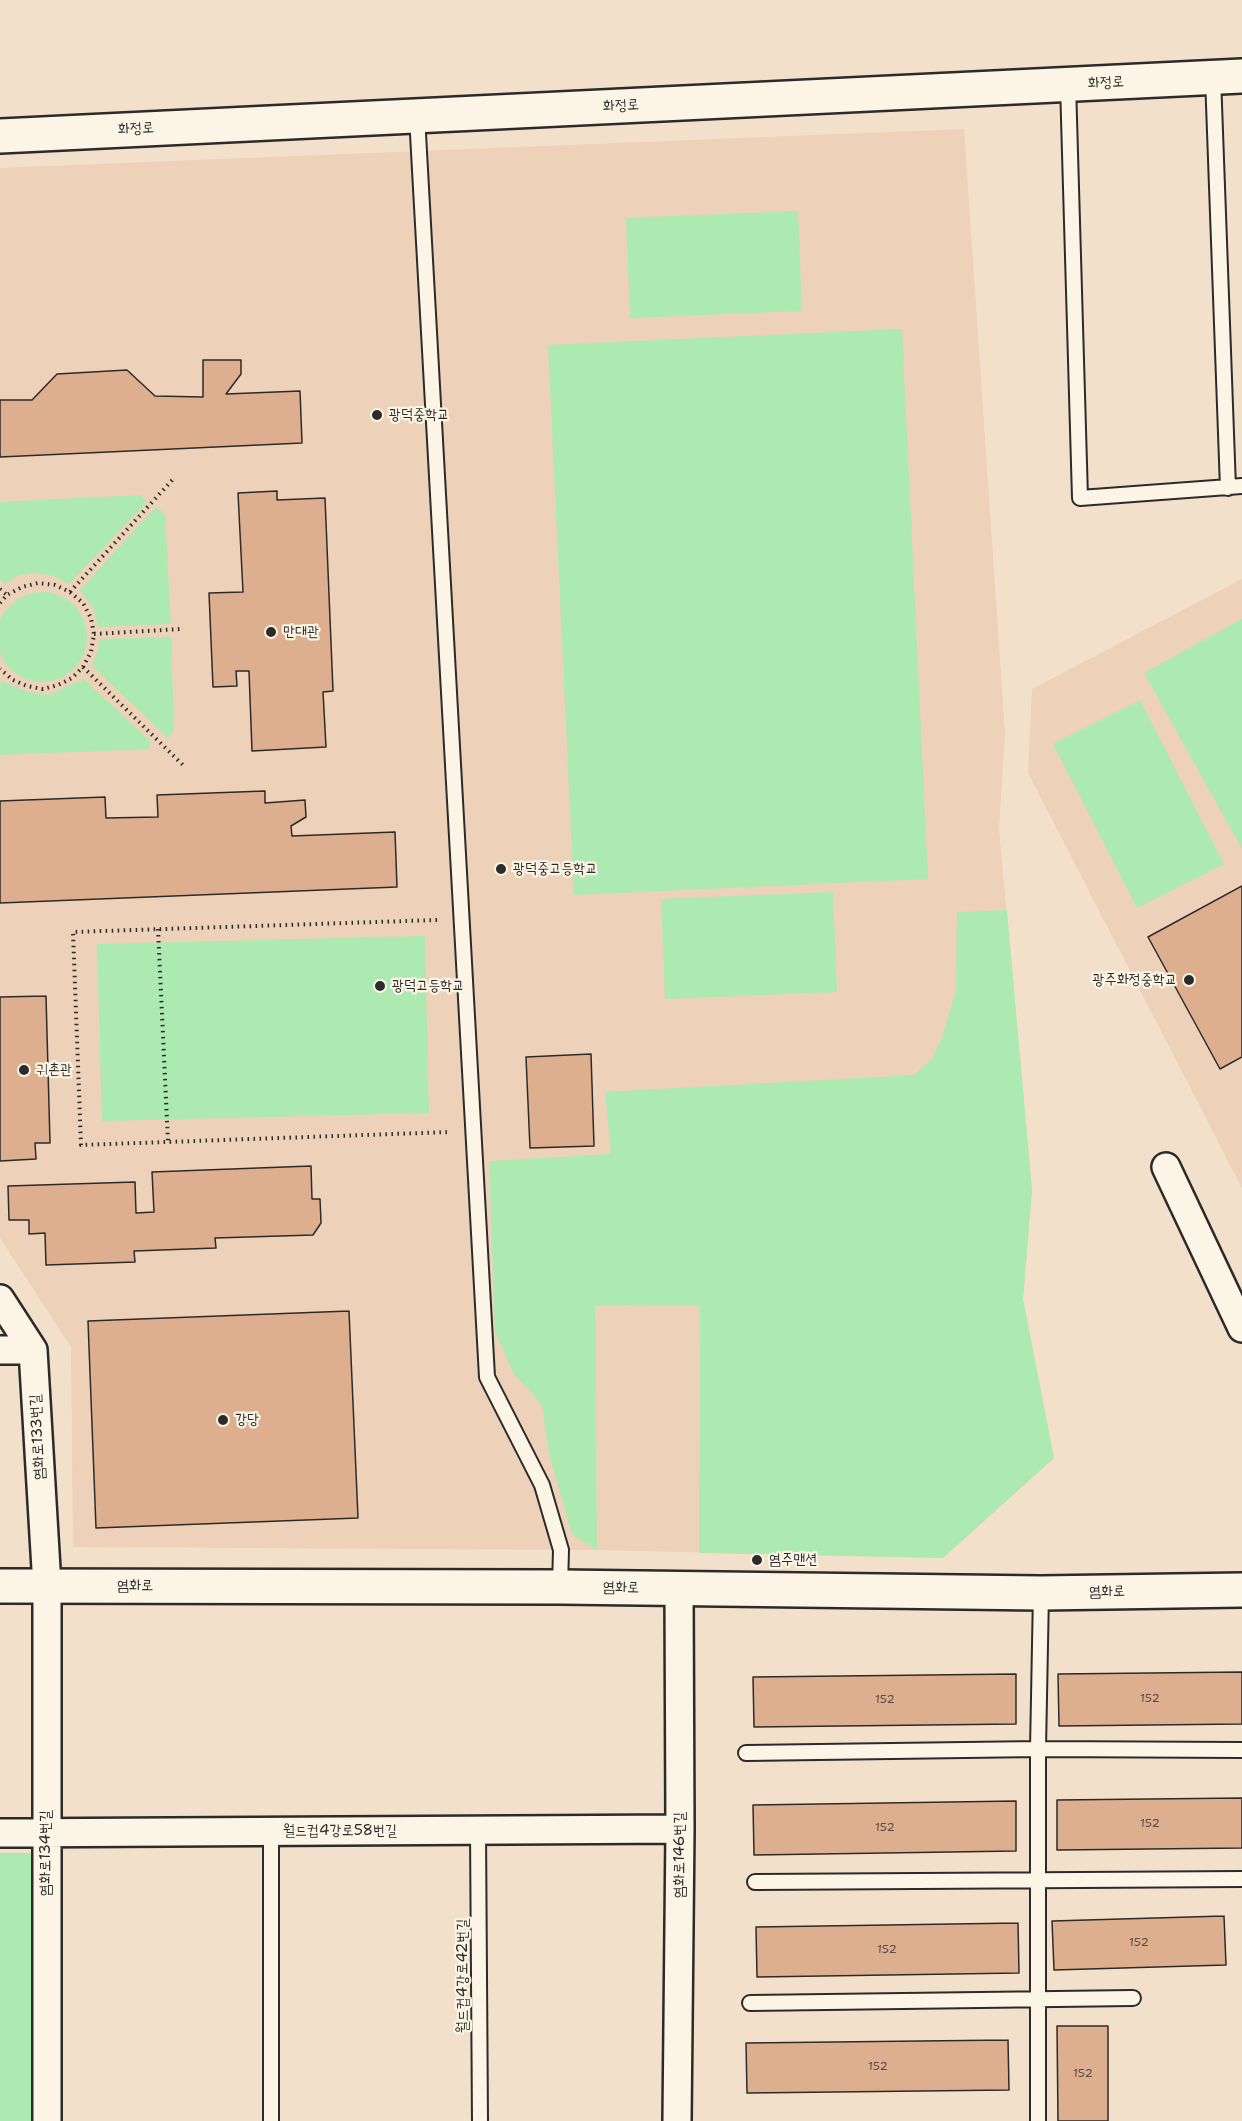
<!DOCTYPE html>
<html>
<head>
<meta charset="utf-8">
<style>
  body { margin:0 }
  canvas { display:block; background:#f3e0cb }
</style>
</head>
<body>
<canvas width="1242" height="2121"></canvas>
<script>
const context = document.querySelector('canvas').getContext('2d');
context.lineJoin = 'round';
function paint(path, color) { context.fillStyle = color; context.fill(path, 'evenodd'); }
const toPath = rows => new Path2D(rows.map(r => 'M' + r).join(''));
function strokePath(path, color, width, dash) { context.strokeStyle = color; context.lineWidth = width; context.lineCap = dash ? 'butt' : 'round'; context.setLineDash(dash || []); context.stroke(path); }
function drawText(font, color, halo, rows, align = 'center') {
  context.font = font + ' "Shantell Sans","Poor Story",sans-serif'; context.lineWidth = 4.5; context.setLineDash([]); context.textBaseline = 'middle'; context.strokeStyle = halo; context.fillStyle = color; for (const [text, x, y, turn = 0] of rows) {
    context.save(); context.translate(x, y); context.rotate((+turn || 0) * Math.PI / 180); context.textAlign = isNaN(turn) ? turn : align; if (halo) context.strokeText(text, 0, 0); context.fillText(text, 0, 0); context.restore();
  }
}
const built = toPath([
  [964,129,1005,733,999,829,1032,1190,1023,1299,1054,1458,943,1558,597,1550,73,1547,71,1347,0,1238,0,168],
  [1242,579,1242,1188,1028,773,1032,689]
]);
const green = toPath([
  [798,211,802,311,630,318,626,218],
  [902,329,928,879,574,895,548,345],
  [140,495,147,502,69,584,54,576,34,573,17,576,5,584,0,580,0,502],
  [156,507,165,514,171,624,98,627,94,609,80,590],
  '-3 637a45 45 0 1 1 90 0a45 45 0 1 1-90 0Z',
  [1242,619,1242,849,1144,673],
  [171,637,174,730,168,738,92,666,98,650,99,639],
  [84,679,150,741,150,749,0,755,0,683,2,681,28,692,48,695],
  [1140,700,1224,864,1137,908,1053,744],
  [833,892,837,992,665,999,661,899],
  [1007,910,1032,1190,1023,1299,1054,1458,943,1558,699,1553,700,1306,595,1305,597,1550,572,1534,549,1454,542,1405,514,1374,495,1332,489,1161,611,1154,605,1092,914,1075,932,1059,943,1035,956,989,957,912],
  [425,936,429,1113,102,1121,97,944],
  [0,1853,34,1853,31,2121,0,2121]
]);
const building = toPath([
  [203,360,241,360,241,374,226,394,300,391,302,443,0,457,0,400,32,400,57,374,127,370,155,396,203,397,203,360],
  [277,491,277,500,325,498,333,691,323,692,326,747,252,751,249,671,236,671,237,686,213,687,209,593,243,592,238,493,277,491],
  [265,791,265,803,305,800,306,817,291,826,292,836,395,832,397,887,0,903,0,801,105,797,106,818,158,817,157,795,265,791],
  [1242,886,1242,1057,1220,1069,1148,937,1242,886],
  [46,996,50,1143,35,1143,36,1159,0,1161,0,997,46,996],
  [591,1054,594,1146,530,1148,526,1057,591,1054],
  [311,1166,312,1199,320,1199,321,1223,313,1235,215,1238,216,1248,134,1251,135,1262,46,1265,45,1233,29,1234,29,1220,9,1220,8,1186,135,1182,136,1213,154,1212,152,1172,311,1166],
  [349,1311,358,1518,96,1528,88,1321,349,1311],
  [1242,1672,1242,1724,1059,1726,1058,1674,1242,1672],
  [1016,1674,1016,1724,754,1727,753,1677,1016,1674],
  [1242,1798,1242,1848,1057,1850,1057,1800,1242,1798],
  [1016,1801,1016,1851,754,1855,753,1805,1016,1801],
  [1224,1916,1226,1965,1054,1970,1052,1921,1224,1916],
  [1018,1923,1019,1973,757,1977,756,1927,1018,1923],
  [1057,2026,1108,2026,1108,2121,1058,2121,1057,2026],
  [1008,2040,1009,2090,747,2093,746,2043,1008,2040]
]);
const path = toPath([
  [0,589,7,595],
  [70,592,175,477],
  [0,603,7,595,22,587,38,583,55,585,70,592,83,603,91,618,94,634,91,652,83,667,72,678,58,685,43,689,27,686,13,680,0,669],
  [94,634,181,629],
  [83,667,185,767],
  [437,920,73,932,81,1145,450,1132],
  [158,929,168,1142]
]);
const service = toPath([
  [1213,77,1228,488],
  [1068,84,1080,498,1242,486],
  [417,116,487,1377,542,1485,561,1550,560,1587],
  [746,1753,1038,1749,1242,1750],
  [478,1830,480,2121],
  [271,1831,271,2121],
  [755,1882,1242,1879],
  [750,2003,1133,1998],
  [1038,2121,1038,1749,1041,1593]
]);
const minor = toPath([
  [1166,1167,1242,1328],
  [0,1299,33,1350,47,1586,47,2121],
  [0,1350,33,1350],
  [0,1833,680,1829],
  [677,2121,680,1829,679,1589]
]);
const tertiary = toPath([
  [0,136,1242,76],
  [0,1586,560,1587,1041,1593,1242,1590]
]);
const markers = [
  [377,415,6,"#2b2b2b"],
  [271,632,6,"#2b2b2b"],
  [501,869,6,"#2b2b2b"],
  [1189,980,6,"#2b2b2b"],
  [380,986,6,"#2b2b2b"],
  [24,1070,6,"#2b2b2b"],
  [223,1420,6,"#2b2b2b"],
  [757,1560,6,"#2b2b2b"]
];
const numberNames = [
  ["152",1150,1699],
  ["152",885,1700],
  ["152",1150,1824],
  ["152",885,1828],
  ["152",1139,1943],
  ["152",887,1950],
  ["152",878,2067],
  ["152",1083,2074]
];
const streetNames = [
  ["화정로",1106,83,-3],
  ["화정로",621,106,-3],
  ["화정로",136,129,-3],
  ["염화로133번길",38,1437,-93],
  ["염화로",135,1586],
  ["염화로",621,1588,1],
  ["염화로",1107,1592,-1],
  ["월드컵4강로58번길",340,1831],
  ["염화로134번길",46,1853,-90],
  ["염화로146번길",680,1855,-90],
  ["월드컵4강로42번길",463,1976,-90]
];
const poiNames = [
  ["광덕중학교",389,415],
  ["만대관",283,632],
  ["광덕중고등학교",513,869],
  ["광주화정중학교",1177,980,"right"],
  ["광덕고등학교",392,986],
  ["귀촌관",36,1070],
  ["강당",235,1420],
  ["염주맨션",769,1560]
];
paint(built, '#edd1b9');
paint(green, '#aceab1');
paint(building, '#deaf8f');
strokePath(building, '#2b2b2b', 1.5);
strokePath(service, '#2b2b2b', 18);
strokePath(minor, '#2b2b2b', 32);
strokePath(tertiary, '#2b2b2b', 38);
strokePath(path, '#2b2b2b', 4, [1.5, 4.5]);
strokePath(service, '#fcf5e5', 14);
strokePath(minor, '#fcf5e5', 27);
strokePath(tertiary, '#fcf5e5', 33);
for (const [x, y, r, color] of markers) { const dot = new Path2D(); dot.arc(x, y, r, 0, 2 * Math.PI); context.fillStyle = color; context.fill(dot); strokePath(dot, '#fcf5e5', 2); }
drawText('12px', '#584c44', null, numberNames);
drawText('15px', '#2b2b2b', '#fcf5e5', streetNames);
drawText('15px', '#2b2b2b', '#fcf5e5', poiNames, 'left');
</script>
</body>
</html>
